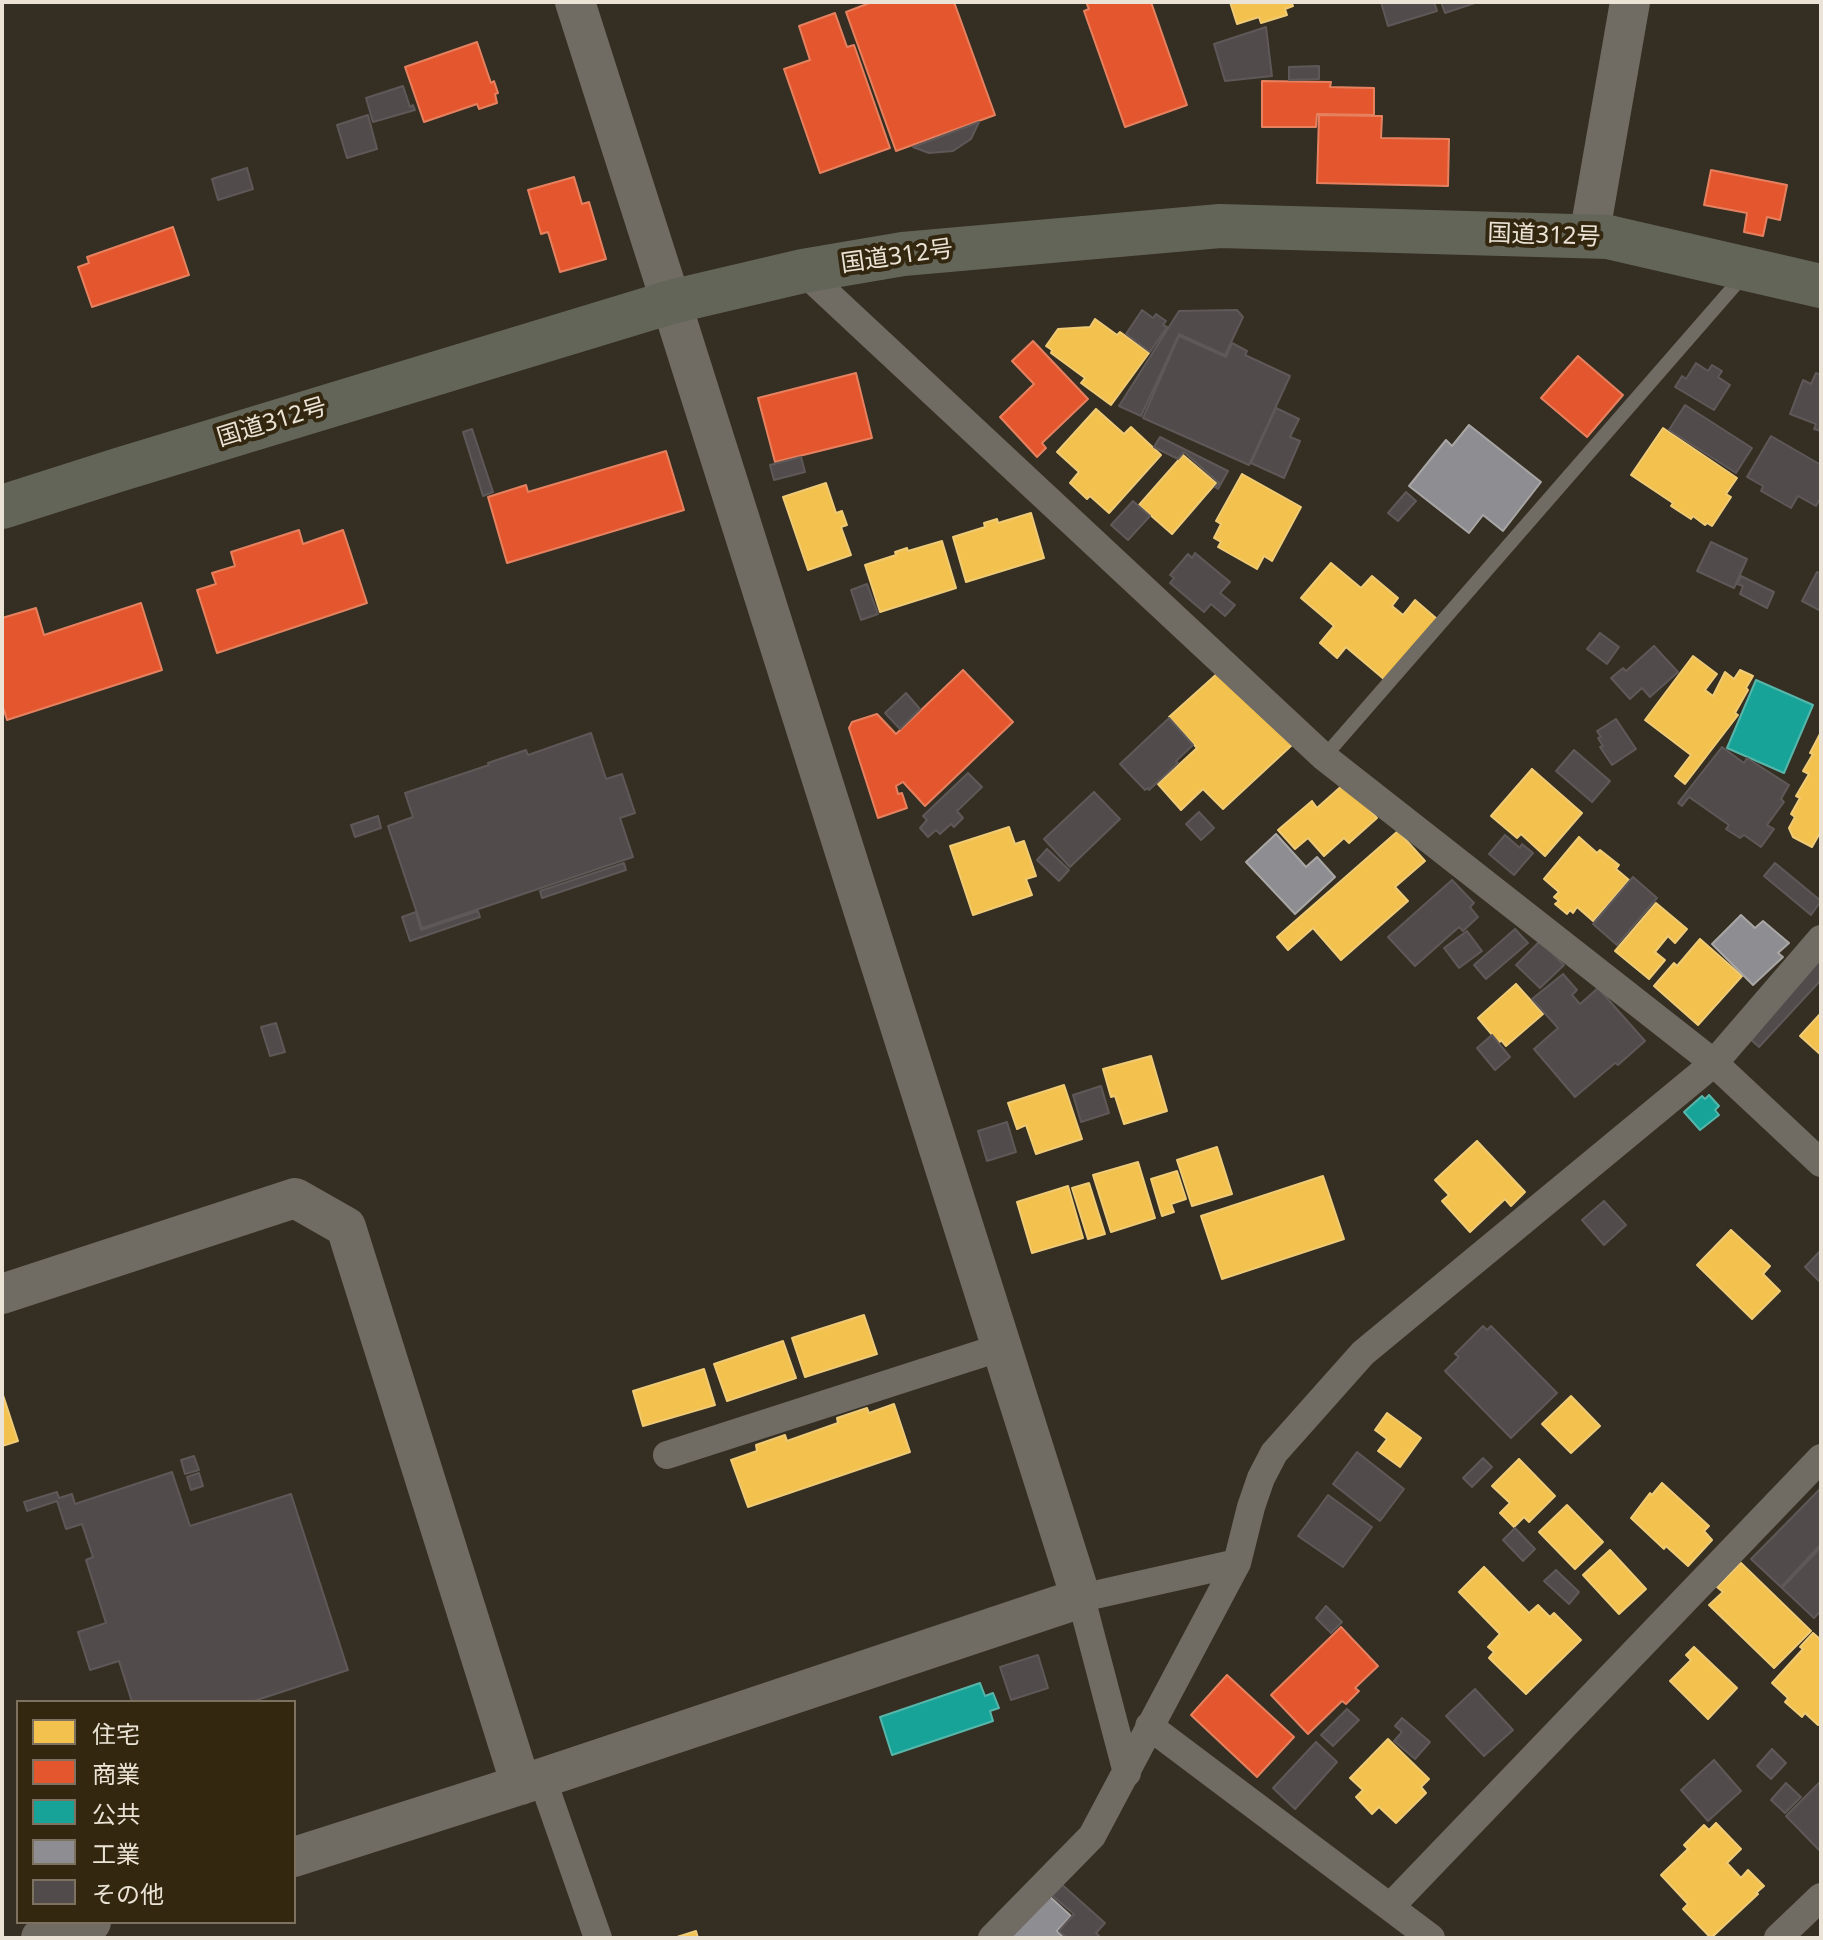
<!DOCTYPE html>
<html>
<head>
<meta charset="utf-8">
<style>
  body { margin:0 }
  #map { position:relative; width:1823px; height:1940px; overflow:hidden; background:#352e22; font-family:"Noto Sans","Noto Sans JP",sans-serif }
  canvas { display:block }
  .frame { position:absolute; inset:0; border:4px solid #ebe3d5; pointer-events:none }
  .legend { position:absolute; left:16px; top:1700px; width:280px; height:224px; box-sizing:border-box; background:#332710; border:2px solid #7d725f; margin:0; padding:10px 14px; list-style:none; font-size:24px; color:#ebe3d5 }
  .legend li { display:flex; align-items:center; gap:16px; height:40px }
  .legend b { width:40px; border:2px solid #7d725f }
</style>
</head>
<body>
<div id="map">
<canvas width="1823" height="1940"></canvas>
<div class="frame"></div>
<ul class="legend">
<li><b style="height:22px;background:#f2c14e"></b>住宅</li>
<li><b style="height:22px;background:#e4572e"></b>商業</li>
<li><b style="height:22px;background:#17a398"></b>公共</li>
<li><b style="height:22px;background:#8d8d92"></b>工業</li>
<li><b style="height:22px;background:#514c4b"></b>その他</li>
</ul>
</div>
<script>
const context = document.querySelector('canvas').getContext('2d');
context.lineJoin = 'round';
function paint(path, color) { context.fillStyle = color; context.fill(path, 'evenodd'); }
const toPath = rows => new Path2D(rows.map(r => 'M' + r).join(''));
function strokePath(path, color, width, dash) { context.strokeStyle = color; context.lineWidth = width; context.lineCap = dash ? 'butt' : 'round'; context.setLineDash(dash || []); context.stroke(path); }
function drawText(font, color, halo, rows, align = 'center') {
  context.font = font + ' "Noto Sans","Noto Sans JP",sans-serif'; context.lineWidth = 8; context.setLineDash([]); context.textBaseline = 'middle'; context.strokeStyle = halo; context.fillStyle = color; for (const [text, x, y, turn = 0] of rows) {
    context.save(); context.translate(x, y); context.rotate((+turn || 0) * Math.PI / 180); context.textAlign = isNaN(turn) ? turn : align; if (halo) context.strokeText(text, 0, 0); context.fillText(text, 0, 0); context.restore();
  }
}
const homes = toPath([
  [1230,2,1291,2,1293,6,1285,9,1287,15,1261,23,1259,17,1237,24,1230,2],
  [1095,319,1117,335,1120,332,1149,353,1111,405,1081,383,1085,378,1051,353,1052,350,1046,346,1058,329,1090,327,1095,319],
  [1096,409,1124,434,1131,427,1161,455,1109,513,1090,496,1087,499,1070,483,1079,472,1057,452,1096,409],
  [1663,428,1737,478,1726,494,1731,497,1712,526,1707,523,1705,525,1693,516,1691,519,1671,506,1673,503,1631,475,1663,428],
  [1183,455,1216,483,1172,534,1139,505,1183,455],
  [1242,474,1301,507,1272,561,1264,556,1257,569,1218,547,1221,542,1214,538,1221,524,1216,521,1242,474],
  [826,483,836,513,842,511,847,525,841,527,851,555,808,570,783,497,826,483],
  [1031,513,1044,558,966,582,953,537,985,527,984,523,997,519,998,523,1031,513],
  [942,541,956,588,880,612,865,565,896,555,895,552,907,548,908,551,942,541],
  [1331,563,1361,588,1372,576,1398,598,1392,606,1403,615,1415,600,1437,619,1385,680,1346,647,1337,658,1320,643,1334,626,1301,598,1331,563],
  [1693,656,1717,674,1705,690,1713,696,1725,672,1734,679,1740,670,1753,676,1746,688,1748,690,1735,713,1738,715,1685,784,1675,776,1691,755,1645,720,1693,656],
  [1219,672,1292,745,1223,809,1203,789,1181,810,1158,784,1197,748,1169,717,1219,672],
  [1821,732,1821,831,1812,847,1793,837,1789,828,1795,817,1791,814,1800,798,1796,796,1809,774,1803,771,1813,754,1810,753,1821,732],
  [1532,769,1582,813,1545,856,1521,834,1517,838,1491,816,1532,769],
  [1345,783,1377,818,1349,843,1344,838,1324,856,1308,838,1295,849,1278,830,1312,801,1317,808,1345,783],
  [1009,827,1015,844,1024,841,1036,876,1026,879,1032,895,973,915,950,846,1009,827],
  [1398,831,1425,861,1395,887,1408,901,1341,960,1313,928,1288,950,1277,937,1398,831],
  [1579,837,1597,853,1600,850,1619,865,1616,869,1629,880,1593,921,1577,907,1573,913,1570,910,1567,914,1555,904,1559,901,1554,897,1559,892,1544,879,1579,837],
  [1656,903,1687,929,1675,943,1668,936,1655,952,1665,960,1649,979,1615,951,1656,903],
  [1700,939,1742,976,1698,1025,1654,986,1674,963,1677,966,1700,939],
  [1516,984,1543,1014,1506,1046,1501,1040,1499,1043,1478,1018,1516,984],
  [1821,1013,1821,1055,1800,1036,1821,1013],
  [1151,1056,1167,1111,1124,1124,1115,1096,1111,1097,1103,1069,1151,1056],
  [1064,1085,1082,1139,1036,1154,1026,1125,1017,1129,1008,1103,1064,1085],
  [1477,1141,1525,1192,1511,1206,1505,1199,1470,1232,1442,1201,1449,1195,1435,1180,1477,1141],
  [1217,1147,1232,1194,1192,1206,1177,1160,1217,1147],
  [1138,1162,1155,1218,1111,1232,1093,1175,1138,1162],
  [1177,1171,1186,1199,1171,1204,1174,1212,1162,1216,1151,1179,1177,1171],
  [1323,1176,1344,1239,1222,1279,1201,1216,1323,1176],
  [1089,1183,1105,1234,1088,1239,1072,1188,1089,1183],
  [1068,1186,1083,1238,1032,1253,1017,1202,1068,1186],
  [1731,1230,1770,1266,1763,1274,1780,1291,1752,1319,1697,1265,1731,1230],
  [864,1315,877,1354,805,1377,792,1338,864,1315],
  [783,1341,796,1378,727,1401,714,1364,783,1341],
  [704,1369,715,1405,643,1426,633,1391,704,1369],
  [2,1392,18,1441,2,1446,2,1392],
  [1571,1396,1600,1426,1571,1453,1542,1424,1571,1396],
  [894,1404,910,1452,748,1507,731,1460,757,1451,756,1445,785,1435,787,1441,838,1423,837,1418,867,1408,869,1413,894,1404],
  [1387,1413,1421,1438,1400,1467,1378,1451,1387,1439,1375,1430,1387,1413],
  [1519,1459,1555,1496,1529,1522,1524,1517,1514,1527,1500,1513,1510,1503,1492,1486,1519,1459],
  [1662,1483,1709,1526,1704,1531,1712,1540,1688,1566,1666,1546,1664,1549,1631,1518,1650,1493,1652,1495,1662,1483],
  [1567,1505,1603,1542,1575,1569,1539,1532,1567,1505],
  [1610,1550,1646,1589,1619,1614,1583,1575,1610,1550],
  [1741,1563,1811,1631,1774,1668,1709,1605,1723,1592,1717,1587,1741,1563],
  [1484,1567,1529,1613,1538,1605,1550,1617,1554,1613,1581,1640,1526,1694,1489,1658,1494,1652,1488,1647,1500,1634,1459,1592,1484,1567],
  [1813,1633,1821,1640,1821,1722,1818,1725,1805,1713,1802,1717,1785,1702,1788,1698,1772,1683,1803,1649,1800,1647,1813,1633],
  [1694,1647,1737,1688,1708,1719,1670,1681,1691,1660,1686,1655,1694,1647],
  [1388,1739,1429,1779,1421,1787,1426,1793,1396,1823,1379,1807,1372,1814,1356,1797,1363,1790,1350,1778,1388,1739],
  [1716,1823,1741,1849,1727,1863,1741,1878,1748,1870,1764,1886,1756,1893,1758,1894,1711,1938,1683,1909,1688,1904,1661,1875,1688,1849,1684,1845,1704,1825,1709,1830,1716,1823],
  [696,1931,698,1938,674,1938,696,1931]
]);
const shops = toPath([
  [872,2,954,2,995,115,896,151,846,12,872,2],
  [1086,2,1151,2,1187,105,1125,127,1084,11,1089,9,1086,2],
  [835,13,847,47,854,45,890,148,820,173,784,69,810,60,799,26,835,13],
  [477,42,491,83,494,81,498,93,495,94,497,103,479,109,477,104,424,122,405,67,477,42],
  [1262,81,1331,82,1330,87,1374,88,1374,115,1317,114,1316,127,1262,127,1262,81],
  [1319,115,1382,116,1381,138,1449,139,1448,186,1317,183,1319,115],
  [1711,170,1787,185,1780,220,1767,217,1763,236,1744,232,1747,213,1704,205,1711,170],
  [574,177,582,204,589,202,606,259,560,272,548,232,541,234,528,190,574,177],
  [173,227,189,275,92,307,78,267,89,263,87,257,173,227],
  [1033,341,1088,399,1042,443,1046,448,1037,457,1000,417,1034,384,1012,361,1033,341],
  [1578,356,1623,395,1587,437,1541,398,1578,356],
  [856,373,872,438,775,462,758,398,856,373],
  [666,451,684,510,507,563,488,497,526,485,528,492,666,451],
  [299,530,303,544,343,530,367,603,217,653,197,590,216,584,212,573,235,566,231,552,299,530],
  [141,603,162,670,7,720,2,704,2,618,36,608,44,635,141,603],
  [963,670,1013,722,925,806,903,782,896,786,898,794,902,793,907,808,878,818,849,728,852,722,877,714,896,734,963,670],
  [1341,1627,1378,1666,1355,1688,1359,1691,1346,1704,1342,1701,1308,1734,1271,1695,1341,1627],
  [1227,1675,1294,1737,1257,1777,1191,1715,1227,1675]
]);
const public = toPath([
  [1756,680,1813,705,1784,773,1727,748,1756,680],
  [1709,1095,1719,1106,1715,1110,1719,1115,1700,1130,1684,1112,1702,1096,1705,1099,1709,1095],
  [980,1683,985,1696,993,1693,999,1708,990,1711,993,1721,892,1755,880,1717,980,1683]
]);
const industry = toPath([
  [1469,425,1541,482,1503,531,1483,515,1469,533,1409,486,1446,440,1452,446,1469,425],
  [1276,834,1306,867,1317,857,1335,877,1295,914,1246,862,1276,834],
  [1741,915,1755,928,1763,921,1789,943,1778,953,1783,957,1753,985,1712,944,1741,915],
  [1048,1895,1071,1916,1057,1931,1064,1938,1008,1938,1048,1895]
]);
const building = toPath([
  [1381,2,1434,2,1437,11,1388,26,1381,2],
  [1441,2,1478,2,1445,13,1441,2],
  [1266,27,1272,76,1225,81,1214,44,1266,27],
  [1319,66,1319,79,1289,80,1289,67,1319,66],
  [403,86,410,107,413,105,415,110,373,122,366,98,403,86],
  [368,115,377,149,347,158,337,125,368,115],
  [979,122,971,139,953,151,929,153,913,147,979,122],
  [247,168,253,189,218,200,212,179,247,168],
  [1142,310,1153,318,1156,314,1166,321,1163,325,1167,327,1150,352,1126,334,1142,310],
  [1237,310,1243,317,1225,355,1179,334,1141,416,1119,406,1179,311,1237,310],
  [1179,336,1226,357,1232,343,1247,351,1245,355,1290,376,1249,465,1143,418,1179,336],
  [1696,363,1708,371,1712,365,1722,371,1718,377,1730,385,1714,410,1675,387,1682,376,1686,379,1696,363],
  [1816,373,1821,375,1821,431,1814,429,1816,424,1790,414,1803,380,1811,384,1816,373],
  [1685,405,1752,448,1736,473,1669,430,1685,405],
  [1276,408,1299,419,1290,437,1300,441,1284,478,1251,463,1276,408],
  [472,429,493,492,483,496,463,432,472,429],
  [1771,436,1821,465,1821,497,1816,506,1798,496,1791,508,1761,491,1763,486,1747,477,1771,436],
  [1160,437,1228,471,1218,489,1215,487,1219,483,1184,452,1178,459,1154,447,1160,437],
  [801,457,805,472,774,480,770,465,801,457],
  [1406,492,1416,501,1398,521,1388,513,1406,492],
  [1133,501,1150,516,1128,540,1111,525,1133,501],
  [1711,542,1747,559,1734,588,1697,571,1711,542],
  [1195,553,1230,582,1220,593,1235,605,1225,616,1211,604,1204,612,1170,583,1174,578,1170,575,1188,554,1192,558,1195,553],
  [1817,572,1821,574,1821,611,1802,601,1817,572],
  [1741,576,1774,592,1767,608,1740,594,1743,586,1737,584,1741,576],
  [867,584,878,614,861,620,851,590,867,584],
  [1600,633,1619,647,1607,664,1587,649,1600,633],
  [1654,646,1678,672,1650,697,1642,688,1630,699,1611,678,1623,668,1626,671,1654,646],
  [906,693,920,709,900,729,885,713,906,693],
  [1169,718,1193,745,1176,761,1178,763,1149,790,1148,788,1145,790,1120,764,1169,718],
  [1616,719,1636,749,1612,765,1600,747,1603,746,1598,738,1601,737,1597,731,1616,719],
  [591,733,606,779,622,774,635,813,620,818,633,857,422,928,388,826,413,817,405,793,489,765,488,763,526,750,528,755,591,733],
  [1722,747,1744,763,1747,758,1789,785,1781,799,1784,802,1767,825,1774,829,1761,847,1744,835,1740,838,1726,829,1729,825,1689,797,1682,806,1678,803,1722,747],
  [1574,750,1610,781,1592,802,1556,771,1574,750],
  [968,773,982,787,957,811,963,818,954,827,951,824,940,834,936,830,928,837,920,828,927,820,923,816,968,773],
  [1094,792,1120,819,1070,867,1044,839,1094,792],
  [1199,812,1214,828,1201,840,1186,824,1199,812],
  [378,816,381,828,355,837,351,825,378,816],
  [1505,835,1520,848,1522,844,1533,853,1514,875,1489,854,1505,835],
  [1047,849,1069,870,1059,881,1037,860,1047,849],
  [624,863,626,870,542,898,540,891,624,863],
  [1775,863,1821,901,1811,915,1764,876,1775,863],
  [1633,877,1657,898,1617,945,1593,924,1633,877],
  [1452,880,1474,903,1470,907,1478,917,1463,931,1459,927,1415,966,1388,937,1452,880],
  [478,911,480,917,410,941,402,917,416,912,421,930,478,911],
  [1515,929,1528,943,1486,979,1474,965,1515,929],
  [1467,931,1482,951,1459,968,1444,948,1467,931],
  [1540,941,1564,965,1540,988,1516,965,1540,941],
  [1821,956,1821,980,1759,1047,1749,1038,1821,956],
  [1563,974,1577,990,1572,995,1580,1004,1598,988,1645,1041,1618,1065,1615,1063,1575,1097,1534,1049,1558,1028,1532,999,1563,974],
  [276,1023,285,1052,270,1056,261,1027,276,1023],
  [1492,1035,1510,1057,1495,1070,1477,1048,1492,1035],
  [1101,1086,1109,1113,1081,1122,1073,1095,1101,1086],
  [1007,1122,1016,1152,987,1161,978,1131,1007,1122],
  [1604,1201,1626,1225,1604,1245,1582,1220,1604,1201],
  [1821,1250,1821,1283,1805,1267,1821,1250],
  [1483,1326,1487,1330,1491,1326,1557,1393,1511,1438,1445,1371,1459,1357,1455,1354,1483,1326],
  [1357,1452,1404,1489,1380,1521,1333,1484,1357,1452],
  [194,1456,199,1470,185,1474,181,1460,194,1456],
  [1483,1458,1492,1467,1472,1487,1463,1478,1483,1458],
  [172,1472,190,1526,291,1494,348,1670,251,1702,132,1702,119,1661,90,1670,78,1632,106,1623,86,1560,93,1557,82,1524,66,1529,57,1501,27,1511,24,1502,57,1492,59,1498,72,1494,75,1504,172,1472],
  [199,1473,203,1486,191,1490,187,1477,199,1473],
  [1821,1488,1821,1544,1781,1587,1751,1559,1821,1488],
  [1328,1495,1372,1527,1343,1567,1298,1536,1328,1495],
  [1515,1528,1535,1549,1523,1561,1503,1540,1515,1528],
  [1821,1547,1821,1611,1814,1618,1782,1588,1821,1547],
  [1556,1570,1579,1592,1569,1604,1544,1581,1556,1570],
  [1326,1606,1342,1622,1331,1633,1316,1618,1326,1606],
  [1038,1655,1048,1688,1011,1700,1000,1667,1038,1655],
  [1475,1689,1513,1730,1484,1756,1446,1716,1475,1689],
  [1347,1709,1359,1720,1333,1746,1321,1735,1347,1709],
  [1402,1718,1430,1742,1415,1759,1394,1741,1402,1732,1395,1726,1402,1718],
  [1316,1742,1337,1762,1295,1809,1273,1788,1316,1742],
  [1772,1749,1786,1763,1771,1779,1757,1766,1772,1749],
  [1714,1760,1741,1791,1708,1821,1681,1790,1714,1760],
  [1821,1781,1821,1852,1786,1816,1821,1781],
  [1786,1783,1801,1797,1785,1813,1771,1800,1786,1783],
  [1059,1882,1105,1923,1096,1933,1101,1938,1069,1937,1067,1938,1059,1931,1074,1914,1049,1893,1059,1882]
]);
const lane = toPath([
  [1324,757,1743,276]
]);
const street = toPath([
  [803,271,1324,757,1714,1063,1821,1163],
  [667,1455,1002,1347],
  [1149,1726,1431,1938],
  [1127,1773,1081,1598,1237,1563],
  [542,1778,598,1938],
  [1390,1907,1821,1458],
  [992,1938,1092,1836,1237,1563,1251,1507,1261,1478,1274,1453,1363,1353,1714,1063,1821,939],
  [1778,1938,1821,1897]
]);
const secondary = toPath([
  [1589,237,1630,2],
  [2,1294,295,1198,346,1227,521,1785],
  [294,1857,542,1778,1081,1598,671,302,575,2],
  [41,1938,91,1922]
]);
const highway = toPath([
  [2,507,118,470,671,302,803,271,903,254,1220,226,1608,237,1821,286]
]);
const streetNames = [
  ["国道312号",1544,236,2],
  ["国道312号",897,257,-8],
  ["国道312号",272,423,-17]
];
paint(homes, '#f2c14e');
strokePath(homes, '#f0cb76', 2);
paint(shops, '#e4572e');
strokePath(shops, '#e68160', 2);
paint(public, '#17a398');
strokePath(public, '#57b6aa', 2);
paint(industry, '#8d8d92');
strokePath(industry, '#a9a7a6', 2);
paint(building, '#514c4b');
strokePath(building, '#5e5858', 2);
strokePath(lane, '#706b63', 14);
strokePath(street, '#706b63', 28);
strokePath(secondary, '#706b63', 40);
strokePath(highway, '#646559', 44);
drawText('24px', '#ebe3d5', '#332710', streetNames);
</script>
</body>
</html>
